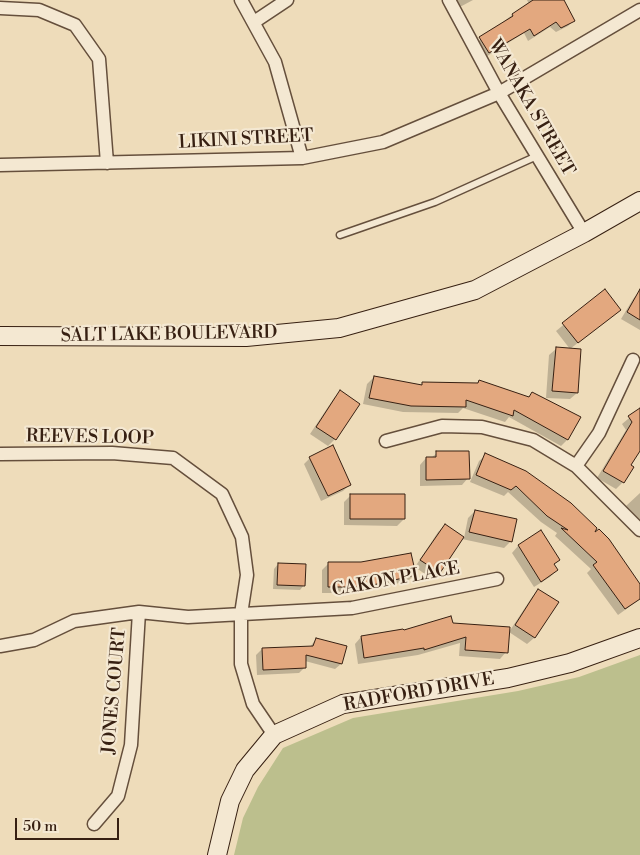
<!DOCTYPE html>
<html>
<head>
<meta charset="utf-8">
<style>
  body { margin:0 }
  #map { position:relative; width:640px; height:855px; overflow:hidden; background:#eedcba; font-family:"Libre Bodoni",serif }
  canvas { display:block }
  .scale { position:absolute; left:15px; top:818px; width:104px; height:22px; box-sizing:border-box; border:2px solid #372012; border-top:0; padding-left:6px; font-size:15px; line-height:18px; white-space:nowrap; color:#372012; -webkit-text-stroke:4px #f4e8d2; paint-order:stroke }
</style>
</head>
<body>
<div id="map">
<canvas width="640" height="855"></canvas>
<div class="scale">50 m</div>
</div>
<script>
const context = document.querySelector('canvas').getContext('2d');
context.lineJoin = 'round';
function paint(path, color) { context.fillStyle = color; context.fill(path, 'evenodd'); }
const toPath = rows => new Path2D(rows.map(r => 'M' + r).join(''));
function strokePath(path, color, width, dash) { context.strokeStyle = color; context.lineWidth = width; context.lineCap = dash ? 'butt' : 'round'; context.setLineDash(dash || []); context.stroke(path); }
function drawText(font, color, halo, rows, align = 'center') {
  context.font = font + ' "Libre Bodoni",serif'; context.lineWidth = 4.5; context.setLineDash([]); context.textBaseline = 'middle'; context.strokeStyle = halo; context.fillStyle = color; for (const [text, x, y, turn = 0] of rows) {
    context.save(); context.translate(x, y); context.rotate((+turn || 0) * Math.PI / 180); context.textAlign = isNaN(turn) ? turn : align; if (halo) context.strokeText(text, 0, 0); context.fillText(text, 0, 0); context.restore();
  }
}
const green = toPath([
  [640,655,640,855,234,855,243,818,258,787,283,748,353,718,518,691,579,677]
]);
const shadow = toPath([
  [454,0,473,0,458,8],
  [527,0,563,0,574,20,568,26,556,32,550,27,528,41,524,33,484,58,475,44,512,15,529,4],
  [605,291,620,310,570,349,556,331],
  [639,292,640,293,640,330,621,319,633,299],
  [556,349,577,393,570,399,546,398,549,355],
  [374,377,420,386,423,384,476,384,479,382,528,398,532,394,580,418,567,440,561,446,509,417,505,422,463,408,458,413,403,412,363,404,367,384],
  [340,392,335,439,328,446,310,434,334,398],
  [640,409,640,448,630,466,623,482,616,489,597,478,626,430,622,424],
  [437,453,468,478,462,485,420,486,420,465,426,458,431,458],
  [486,455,591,537,640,586,640,599,618,615,587,573,591,569,555,536,557,533,541,522,508,492,504,496,470,482,479,461],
  [310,458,350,484,343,491,321,501,304,464],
  [640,493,640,522,626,506],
  [351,495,404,519,397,526,344,525,344,502],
  [475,511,511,541,504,548,462,539,439,572,432,579,415,567,438,532,445,525,464,538,468,518],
  [540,532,559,560,553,565,557,570,550,577,534,587,512,553,518,546],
  [278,564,304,585,300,590,273,589,274,569],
  [328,564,414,575,408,581,356,593,322,593,322,570],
  [539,590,557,602,534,638,527,644,509,632,532,597],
  [452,624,506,652,500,659,459,656,460,643,418,655,358,664,355,644,361,637],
  [316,639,341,664,335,669,305,661,305,667,299,673,257,675,256,655,262,649,310,647]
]);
const building = toPath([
  [533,0,564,0,575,21,561,28,556,22,534,36,530,29,489,53,479,37,513,16,512,14,533,0],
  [605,289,621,310,578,343,562,323,605,289],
  [640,289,640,320,627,312,640,289],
  [556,347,581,349,578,393,552,391,556,347],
  [374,376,422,385,422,382,478,383,479,380,529,397,532,392,581,417,568,440,514,410,513,416,466,400,466,407,411,406,369,398,374,376],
  [340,390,360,404,336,440,316,427,340,390],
  [640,408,640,451,631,465,634,467,624,483,603,471,632,422,628,416,640,408],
  [333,445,351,485,328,496,309,457,333,445],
  [436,451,469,451,470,479,426,480,426,457,436,457,436,451],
  [485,453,526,471,571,503,597,528,595,532,599,529,609,539,640,584,640,599,625,609,593,565,597,562,561,528,568,530,547,516,516,486,511,490,476,475,485,453],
  [350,494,405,494,405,519,350,519,350,494],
  [475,510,517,519,512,542,469,532,475,510],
  [445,524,464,537,440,573,420,560,445,524],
  [541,530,560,560,554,564,558,570,541,582,518,545,541,530],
  [411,553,416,575,364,587,328,587,328,562,361,562,411,553],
  [278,563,306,564,305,586,277,585,278,563],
  [538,589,559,602,535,638,515,625,538,589],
  [451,616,453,623,510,627,508,653,465,650,466,637,424,650,424,648,364,658,361,636,403,629,404,630,451,616],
  [316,638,347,646,342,664,306,655,306,668,263,670,262,648,313,646,316,638]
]);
const lane = toPath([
  [340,235,435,202,537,156]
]);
const street = toPath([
  [241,0,275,62,302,158],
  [449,0,499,93,584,233],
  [0,8,39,10,75,25,99,59,107,163],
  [254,22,287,0],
  [0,165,302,158,383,142,499,93,640,10],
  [386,441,442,426,482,427,533,440,576,466,640,530],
  [0,454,112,453,173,458,222,494,242,537,247,575,241,614,241,664,253,704,274,735],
  [576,466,599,433,633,360],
  [0,646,34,640,74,621,139,612,188,617,352,608,497,579],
  [94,824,118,796,131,745,139,612]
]);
const secondary = toPath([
  [0,336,246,337,339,328,475,290,584,233,640,201],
  [217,855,230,801,245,770,274,735,343,704,508,678,570,663,640,638]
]);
const streetNames = [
  ["WANAKA STREET",531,108,60],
  ["LIKINI STREET",246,140,-3],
  ["SALT LAKE BOULEVARD",169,335,-1],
  ["REEVES LOOP",90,438,1],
  ["CAKON PLACE",396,580,-10],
  ["JONES COURT",115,691,-85],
  ["RADFORD DRIVE",419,693,-10]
];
paint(green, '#bcbf8d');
paint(shadow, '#0003');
paint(building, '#e3a87f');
strokePath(building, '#372012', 1);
strokePath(lane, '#654f3c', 9);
strokePath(street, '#654f3c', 15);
strokePath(secondary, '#372012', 20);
strokePath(lane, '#f4e8d2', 6);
strokePath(street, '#f4e8d2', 12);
strokePath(secondary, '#f4e8d2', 18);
drawText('18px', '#372012', '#f4e8d2', streetNames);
</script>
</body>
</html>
